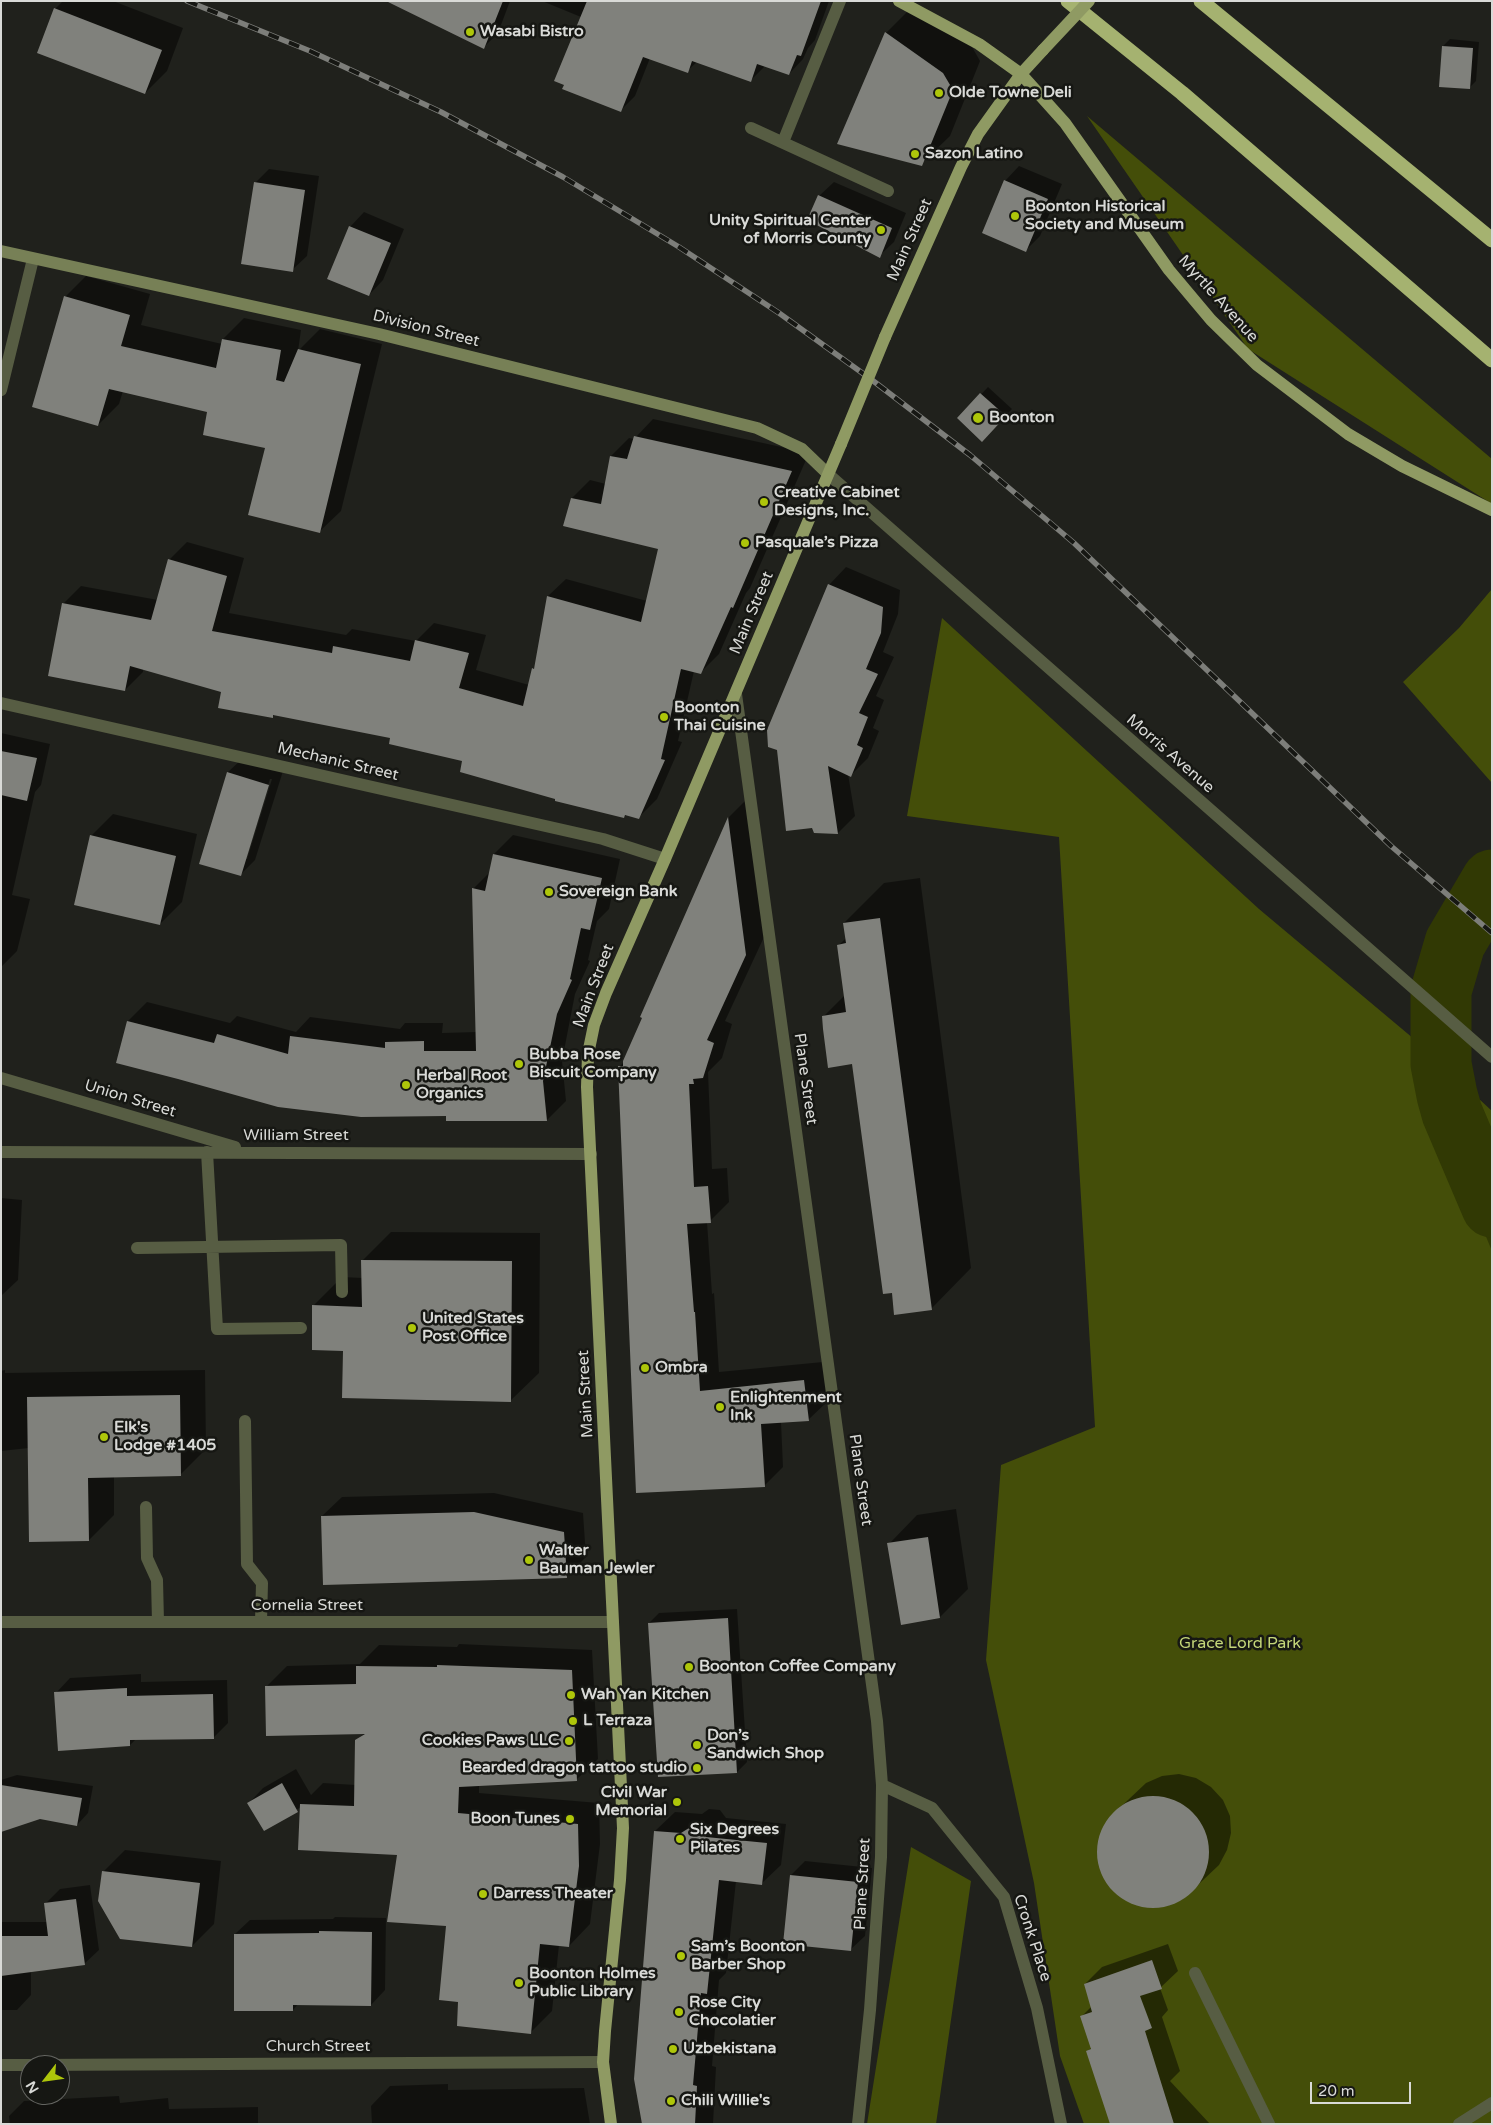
<!DOCTYPE html>
<html>
<head>
<meta charset="utf-8">
<style>
  body { margin:0 }
  #map { position:relative; width:1493px; height:2125px; overflow:hidden; background:#20211c; font-family:"Varela Round",sans-serif }
  canvas { display:block }
  .frame { position:absolute; inset:0; border:2px solid #d9dad7; pointer-events:none }
  .north { position:absolute; left:20px; top:2055px; width:50px; height:50px; box-sizing:border-box; background:#161713; border:1px solid #646561; border-radius:50%; rotate:240deg; font-size:14px; font-weight:700; line-height:20px; text-align:center; color:#d9dad7 }
  .north::after { content:''; display:block; margin:auto; width:18px; height:22px; background:#aec60a; clip-path:polygon(50% 0,100% 100%,50% 72%,0 100%) }
  .scale { position:absolute; left:1310px; top:2082px; width:101px; height:22px; box-sizing:border-box; border:2px solid #d9dad7; border-top:0; padding-left:6px; font-size:15px; line-height:18px; white-space:nowrap; color:#d9dad7; -webkit-text-stroke:4px #161713; paint-order:stroke }
</style>
</head>
<body>
<div id="map">
<canvas width="1493" height="2125"></canvas>
<div class="frame"></div>
<div class="north">N</div>
<div class="scale">20 m</div>
</div>
<script>
const context = document.querySelector('canvas').getContext('2d');
context.lineJoin = 'round';
function paint(path, color) { context.fillStyle = color; context.fill(path, 'evenodd'); }
const toPath = rows => new Path2D(rows.map(r => 'M' + r).join(''));
function strokePath(path, color, width, dash) { context.strokeStyle = color; context.lineWidth = width; context.lineCap = dash ? 'butt' : 'round'; context.setLineDash(dash || []); context.stroke(path); }
function drawText(font, color, halo, rows, align = 'center') {
  context.font = font + ' "Varela Round",sans-serif'; context.lineWidth = 5; context.setLineDash([]); context.textBaseline = 'middle'; context.strokeStyle = halo; context.fillStyle = color; for (const [text, x, y, turn = 0] of rows) {
    context.save(); context.translate(x, y); context.rotate((+turn || 0) * Math.PI / 180); context.textAlign = isNaN(turn) ? turn : align; if (halo) context.strokeText(text, 0, 0); context.fillText(text, 0, 0); context.restore();
  }
}
const green = toPath([
  [1087,116,1492,459,1492,504,1248,349],
  [1492,589,1492,783,1403,682,1459,628],
  [942,618,1259,909,1420,1044,1492,1111,1492,2124,1084,2124,1060,2056,1034,1883,986,1660,1001,1465,1095,1427,1059,837,907,816],
  [911,1847,971,1881,936,2124,867,2124]
]);
const water = toPath([
  [1420,1044,1476,1096,1486,1148,1492,1161,1492,1251,1447,1143]
]);
const shadow = toPath([
  [63,1,113,1,183,28,167,71,145,93,55,9],
  [421,1,510,1,498,33,483,48],
  [542,1,829,1,815,40,808,48,803,59,789,74,765,66,751,80,697,62,687,71,650,58,635,96,620,111,581,17],
  [914,5,971,45,980,61,950,136,921,164,886,33],
  [1450,39,1479,42,1476,81,1469,88,1443,46],
  [1019,166,1062,184,1040,236,1026,250,1005,181],
  [269,169,319,176,307,256,292,270,255,183],
  [834,182,906,213,894,242,879,256,819,196],
  [364,212,404,229,383,280,369,295,350,227],
  [86,276,150,294,141,325,222,344,223,339,244,318,301,330,298,351,320,329,382,344,341,511,320,531,266,447,209,411,123,391,119,404,98,425,65,297],
  [988,387,1012,409,989,433,959,418],
  [653,419,809,453,750,588,746,593,719,654,701,672,694,671,678,741,682,742,657,799,639,817,627,814,624,817,557,798,464,760,392,737,275,714,272,717,222,691,143,668,143,672,125,690,63,604,81,586,158,600,169,560,187,542,244,558,229,613,346,635,352,629,416,641,434,623,486,635,476,670,529,685,533,669,536,666,548,596,566,579,647,601,659,548,572,498,590,480,606,484,611,456,629,438,634,439],
  [846,567,900,590,898,614,883,652,894,657,876,696,884,700,873,728,879,731,868,758,851,775,848,774,855,816,838,833,815,832,829,585],
  [1,733,50,744,41,785,35,792,12,895,30,899,17,951,2,966],
  [243,758,283,771,255,860,240,875,228,772],
  [270,779,272,779,247,859,245,859],
  [747,799,765,935,725,1021,732,1024,722,1058,708,1072,712,1169,727,1168,729,1202,710,1221,707,1222,712,1294,714,1293,719,1372,823,1362,828,1401,808,1420,781,1422,783,1467,764,1486,637,1492,619,1067,624,1062,729,817],
  [113,814,197,834,182,902,160,924,91,836],
  [513,835,620,859,609,909,597,921,588,960,590,961,575,994,562,1061,566,1101,547,1120,447,1119,447,1115,128,1021,147,1002,230,1023,237,1016,296,1032,310,1017,400,1029,405,1023,443,1023,442,1033,477,1032,473,889,490,872,494,854],
  [920,878,971,1268,931,1309,853,1063,824,1016,845,995,839,945,846,938,844,923,884,883],
  [1,1198,22,1200,18,1280,1,1296],
  [391,1232,540,1233,539,1373,510,1401,344,1350,313,1306,342,1277,363,1278,363,1260],
  [5,1370,5,1373,205,1370,206,1449,180,1475,114,1476,114,1515,89,1540,29,1448,1,1451,1,1371],
  [494,1493,583,1513,586,1557,566,1577,322,1516,342,1497],
  [956,1509,968,1589,940,1617,889,1544,917,1515],
  [737,1609,747,1762,737,1772,649,1623,659,1613],
  [459,1644,592,1650,598,1759,576,1780,479,1785,479,1793,599,1803,600,1844,590,1924,569,1946,559,1945,552,2011,531,2032,459,2001,447,1925,398,1854,301,1807,264,1829,249,1803,263,1788,296,1769,311,1795,323,1783,356,1785,357,1741,364,1733,266,1687,287,1666,360,1664,379,1645,457,1647],
  [141,1674,141,1682,227,1680,228,1723,213,1738,136,1739,130,1745,56,1693,70,1678],
  [1179,1774,1196,1778,1211,1787,1223,1800,1230,1816,1231,1833,1227,1850,1219,1865,1183,1899,1167,1906,1150,1907,1134,1904,1118,1895,1107,1882,1100,1866,1098,1849,1102,1832,1110,1817,1146,1783,1162,1776],
  [17,1775,93,1786,88,1813,77,1825,40,1818,1,1816,1,1780],
  [709,1809,720,1810,726,1818,786,1824,781,1865,761,1884,736,1881,726,1973,719,1980,712,2066,716,2067,713,2124,643,2124,655,1831,675,1812,702,1814],
  [125,1850,221,1861,214,1924,192,1946,103,1872],
  [805,1861,872,1868,865,1936,850,1950,791,1875],
  [90,1885,99,1950,84,1964,31,1971,31,1995,17,2010,1,2010,1,1922,47,1922,45,1904,60,1889],
  [335,1917,386,1918,385,1990,371,2005,299,2003,293,2010,235,1934,250,1920,333,1919],
  [1168,1944,1178,1971,1160,1988,1168,2010,1162,2017,1180,2071,1170,2081,1210,2124,1111,2124,1088,2051,1092,2047,1081,2017,1092,2006,1085,1984,1102,1967],
  [448,2084,448,2090,584,2088,590,2124,372,2124,371,2106,390,2086],
  [119,2096,120,2103,168,2098,169,2109,258,2107,258,2124,10,2124,9,2116,24,2101]
]);
const river = toPath([
  [1492,880,1455,943,1441,991,1441,1064,1447,1095,1452,1113,1492,1207]
]);
const building = toPath([
  [386,1,503,1,484,49],
  [587,1,821,1,801,56,797,55,789,75,757,64,751,82,692,61,688,73,643,57,621,112,562,89,564,85,554,81],
  [54,8,162,50,145,94,37,53],
  [885,32,943,73,953,90,922,166,837,144],
  [1442,46,1473,48,1470,89,1439,87],
  [1004,180,1048,199,1026,252,982,233],
  [254,182,305,190,293,272,241,264],
  [818,195,892,228,880,258,807,220],
  [349,226,391,243,369,296,327,279],
  [64,296,130,315,121,346,216,368,222,339,281,350,276,380,284,382,298,349,361,364,320,533,248,515,265,448,203,435,207,412,109,389,98,426,32,407],
  [980,393,1006,416,982,442,957,418],
  [634,436,792,471,733,608,731,607,701,674,681,669,661,759,665,760,639,819,625,815,624,818,555,801,555,799,460,772,462,761,389,744,390,738,273,715,273,718,218,708,221,692,130,666,125,691,48,676,62,603,151,620,168,559,227,576,212,631,332,653,333,646,410,661,415,640,469,653,459,688,523,706,532,668,534,669,547,596,641,622,658,549,563,526,571,498,601,504,610,456,627,459],
  [828,584,883,607,881,633,866,669,878,674,859,713,868,717,857,745,863,748,851,777,828,766,838,834,814,833,812,828,786,831,777,750,768,747,767,730],
  [1,751,37,758,27,801,1,795],
  [227,772,269,785,241,876,199,864],
  [728,817,746,955,707,1040,714,1043,703,1078,693,1079,694,1084,689,1084,694,1187,708,1186,711,1223,687,1224,694,1312,695,1312,700,1391,804,1380,809,1421,761,1424,765,1487,636,1493,618,1066,623,1066,623,1061,642,1018,640,1017],
  [90,835,176,856,160,925,74,905],
  [493,854,602,878,590,930,581,928,570,979,572,980,557,1014,543,1081,547,1121,446,1121,446,1116,361,1117,278,1107,178,1079,116,1063,127,1021,214,1043,217,1034,288,1054,290,1036,385,1048,385,1042,424,1041,424,1051,476,1051,472,888,485,891],
  [880,918,932,1310,894,1315,892,1293,883,1294,852,1064,828,1068,823,1029,822,1016,846,1012,837,945,846,943,843,923],
  [361,1260,512,1261,511,1402,342,1398,343,1351,312,1350,312,1305,362,1307],
  [180,1395,181,1476,88,1478,89,1541,29,1542,27,1397],
  [474,1512,564,1532,567,1578,323,1585,321,1516],
  [928,1537,940,1618,901,1625,887,1543],
  [728,1618,737,1773,658,1777,648,1623],
  [437,1665,572,1670,577,1781,459,1787,458,1813,578,1824,579,1866,569,1947,540,1944,531,2034,457,2026,458,2002,439,2000,446,1926,387,1922,397,1855,298,1850,300,1804,354,1806,355,1740,365,1734,266,1736,265,1686,356,1684,356,1666,437,1667],
  [127,1688,127,1696,213,1694,214,1739,130,1740,130,1746,58,1751,54,1692],
  [282,1783,298,1812,264,1831,247,1803],
  [1,1785,82,1798,77,1826,40,1819,1,1832],
  '1097 1852a56 56 0 1 1 112 0a56 56 0 1 1-112 0Z',
  [689,1828,701,1829,706,1837,767,1843,762,1885,719,1880,707,1994,701,1993,693,2085,697,2086,695,2124,642,2124,634,2079,654,1831,681,1833],
  [102,1871,200,1883,192,1947,120,1939,98,1901],
  [790,1875,858,1882,851,1951,783,1944],
  [76,1899,85,1965,1,1976,1,1936,48,1936,44,1903],
  [319,1931,372,1932,371,2006,293,2005,293,2011,234,2011,234,1934,319,1933],
  [1152,1960,1162,1989,1140,1996,1152,2028,1145,2031,1174,2124,1110,2124,1086,2051,1091,2049,1080,2016,1092,2012,1084,1984]
]);
const lane = toPath([
  [751,128,888,191],
  [783,142,840,1],
  [207,1152,217,1329,301,1328],
  [137,1248,341,1245,342,1292],
  [245,1421,247,1564,262,1583,261,1622],
  [146,1507,147,1558,157,1580,158,1622],
  [1195,1973,1269,2124],
  [1459,2124,1492,2103]
]);
const street = toPath([
  [1,390,33,259],
  [828,474,1492,1057],
  [736,694,877,1721,882,1785,881,1857,870,2010,858,2124],
  [1,703,603,839,665,859],
  [1,1078,235,1147],
  [1,1152,591,1154],
  [1,1622,613,1622],
  [882,1785,932,1808,1004,1897,1037,2008,1061,2124],
  [1,2065,30,2065],
  [33,2065,603,2062]
]);
const secondary = toPath([
  [1,251,379,334,757,428,802,449,828,474]
]);
const primary = toPath([
  [899,1,979,44,1021,74,1065,123,1169,270,1211,320,1257,365,1348,434,1402,466,1492,510],
  [885,337,961,167,978,134,1021,74,1043,50],
  [611,2124,603,2062,605,2031,620,1880,623,1828,587,1087,588,1054,594,1025,606,993,665,859,841,444]
]);
const highway = toPath([
  [1068,1,1182,93,1492,360],
  [1201,1,1492,240]
]);
const rail = toPath([
  [187,1,310,51,441,112,563,177,679,247,779,313,872,380,970,455,1074,543,1391,846,1492,933]
]);
const primaryBridge = toPath([
  [1043,50,1089,1],
  [841,444,885,337]
]);
const markers = [
  [470,32,5,"#aec60a"],
  [939,93,5,"#aec60a"],
  [915,154,5,"#aec60a"],
  [1015,216,5,"#aec60a"],
  [881,230,5,"#aec60a"],
  [978,418,6,"#aec60a"],
  [764,502,5,"#aec60a"],
  [745,543,5,"#aec60a"],
  [664,717,5,"#aec60a"],
  [549,892,5,"#aec60a"],
  [519,1064,5,"#aec60a"],
  [406,1085,5,"#aec60a"],
  [412,1328,5,"#aec60a"],
  [645,1368,5,"#aec60a"],
  [720,1407,5,"#aec60a"],
  [104,1437,5,"#aec60a"],
  [529,1560,5,"#aec60a"],
  [689,1667,5,"#aec60a"],
  [571,1695,5,"#aec60a"],
  [573,1721,5,"#aec60a"],
  [569,1741,5,"#aec60a"],
  [697,1745,5,"#aec60a"],
  [697,1768,5,"#aec60a"],
  [677,1802,5,"#aec60a"],
  [570,1819,5,"#aec60a"],
  [680,1839,5,"#aec60a"],
  [483,1894,5,"#aec60a"],
  [681,1956,5,"#aec60a"],
  [519,1983,5,"#aec60a"],
  [679,2012,5,"#aec60a"],
  [673,2049,5,"#aec60a"],
  [671,2101,5,"#aec60a"]
];
const poiNames = [
  ["Wasabi Bistro",480,32],
  ["Olde Towne Deli",949,93],
  ["Sazon Latino",925,154],
  ["Boonton Historical",1025,207],
  ["Society and Museum",1025,225],
  ["Unity Spiritual Center",871,221,"right"],
  ["of Morris County",871,239,"right"],
  ["Boonton",989,418],
  ["Creative Cabinet",774,493],
  ["Designs, Inc.",774,511],
  ["Pasquale’s Pizza",755,543],
  ["Boonton",674,708],
  ["Thai Cuisine",674,726],
  ["Sovereign Bank",559,892],
  ["Bubba Rose",529,1055],
  ["Biscuit Company",529,1073],
  ["Herbal Root",416,1076],
  ["Organics",416,1094],
  ["United States",422,1319],
  ["Post Office",422,1337],
  ["Ombra",655,1368],
  ["Enlightenment",730,1398],
  ["Ink",730,1416],
  ["Elk's",114,1428],
  ["Lodge #1405",114,1446],
  ["Walter",539,1551],
  ["Bauman Jewler",539,1569],
  ["Boonton Coffee Company",699,1667],
  ["Wah Yan Kitchen",581,1695],
  ["L Terraza",583,1721],
  ["Don’s",707,1736],
  ["Sandwich Shop",707,1754],
  ["Cookies Paws LLC",559,1741,"right"],
  ["Bearded dragon tattoo studio",687,1768,"right"],
  ["Civil War",667,1793,"right"],
  ["Memorial",667,1811,"right"],
  ["Boon Tunes",560,1819,"right"],
  ["Six Degrees",690,1830],
  ["Pilates",690,1848],
  ["Darress Theater",493,1894],
  ["Sam’s Boonton",691,1947],
  ["Barber Shop",691,1965],
  ["Boonton Holmes",529,1974],
  ["Public Library",529,1992],
  ["Rose City",689,2003],
  ["Chocolatier",689,2021],
  ["Uzbekistana",683,2049],
  ["Chili Willie's",681,2101]
];
const streetNames = [
  ["Main Street",910,240,-66],
  ["Myrtle Avenue",1218,299,48],
  ["Division Street",426,329,14],
  ["Main Street",752,613,-67],
  ["Morris Avenue",1170,754,41],
  ["Mechanic Street",338,762,13],
  ["Main Street",594,986,-69],
  ["Plane Street",805,1079,82],
  ["Union Street",130,1099,17],
  ["William Street",296,1136],
  ["Main Street",586,1394,-93],
  ["Plane Street",860,1480,82],
  ["Cornelia Street",307,1606],
  ["Plane Street",863,1884,-87],
  ["Cronk Place",1032,1938,72],
  ["Church Street",318,2047]
];
const parkNames = [
  ["Grace Lord Park",1240,1644]
];
paint(green, '#444e09');
paint(water, '#313904');
paint(shadow, '#0007');
strokePath(river, '#313904', 61);
paint(building, '#80817c');
strokePath(lane, '#575d43', 12);
strokePath(street, '#575d43', 12);
strokePath(secondary, '#778056', 12);
strokePath(primary, '#8f9a63', 12);
strokePath(highway, '#a5b270', 15);
strokePath(rail, '#7d7e7a', 5.5);
strokePath(rail, '#161713', 4, [11]);
strokePath(primaryBridge, '#8f9a63', 12);
for (const [x, y, r, color] of markers) { const dot = new Path2D(); dot.arc(x, y, r, 0, 2 * Math.PI); context.fillStyle = color; context.fill(dot); strokePath(dot, '#161713', 2); }
drawText('bold 16px', '#d9dad7', '#161713', poiNames, 'left');
drawText('16px', '#d9dad7', '#161713', streetNames);
drawText('16px', '#c5d779', '#161713', parkNames);
</script>
</body>
</html>
